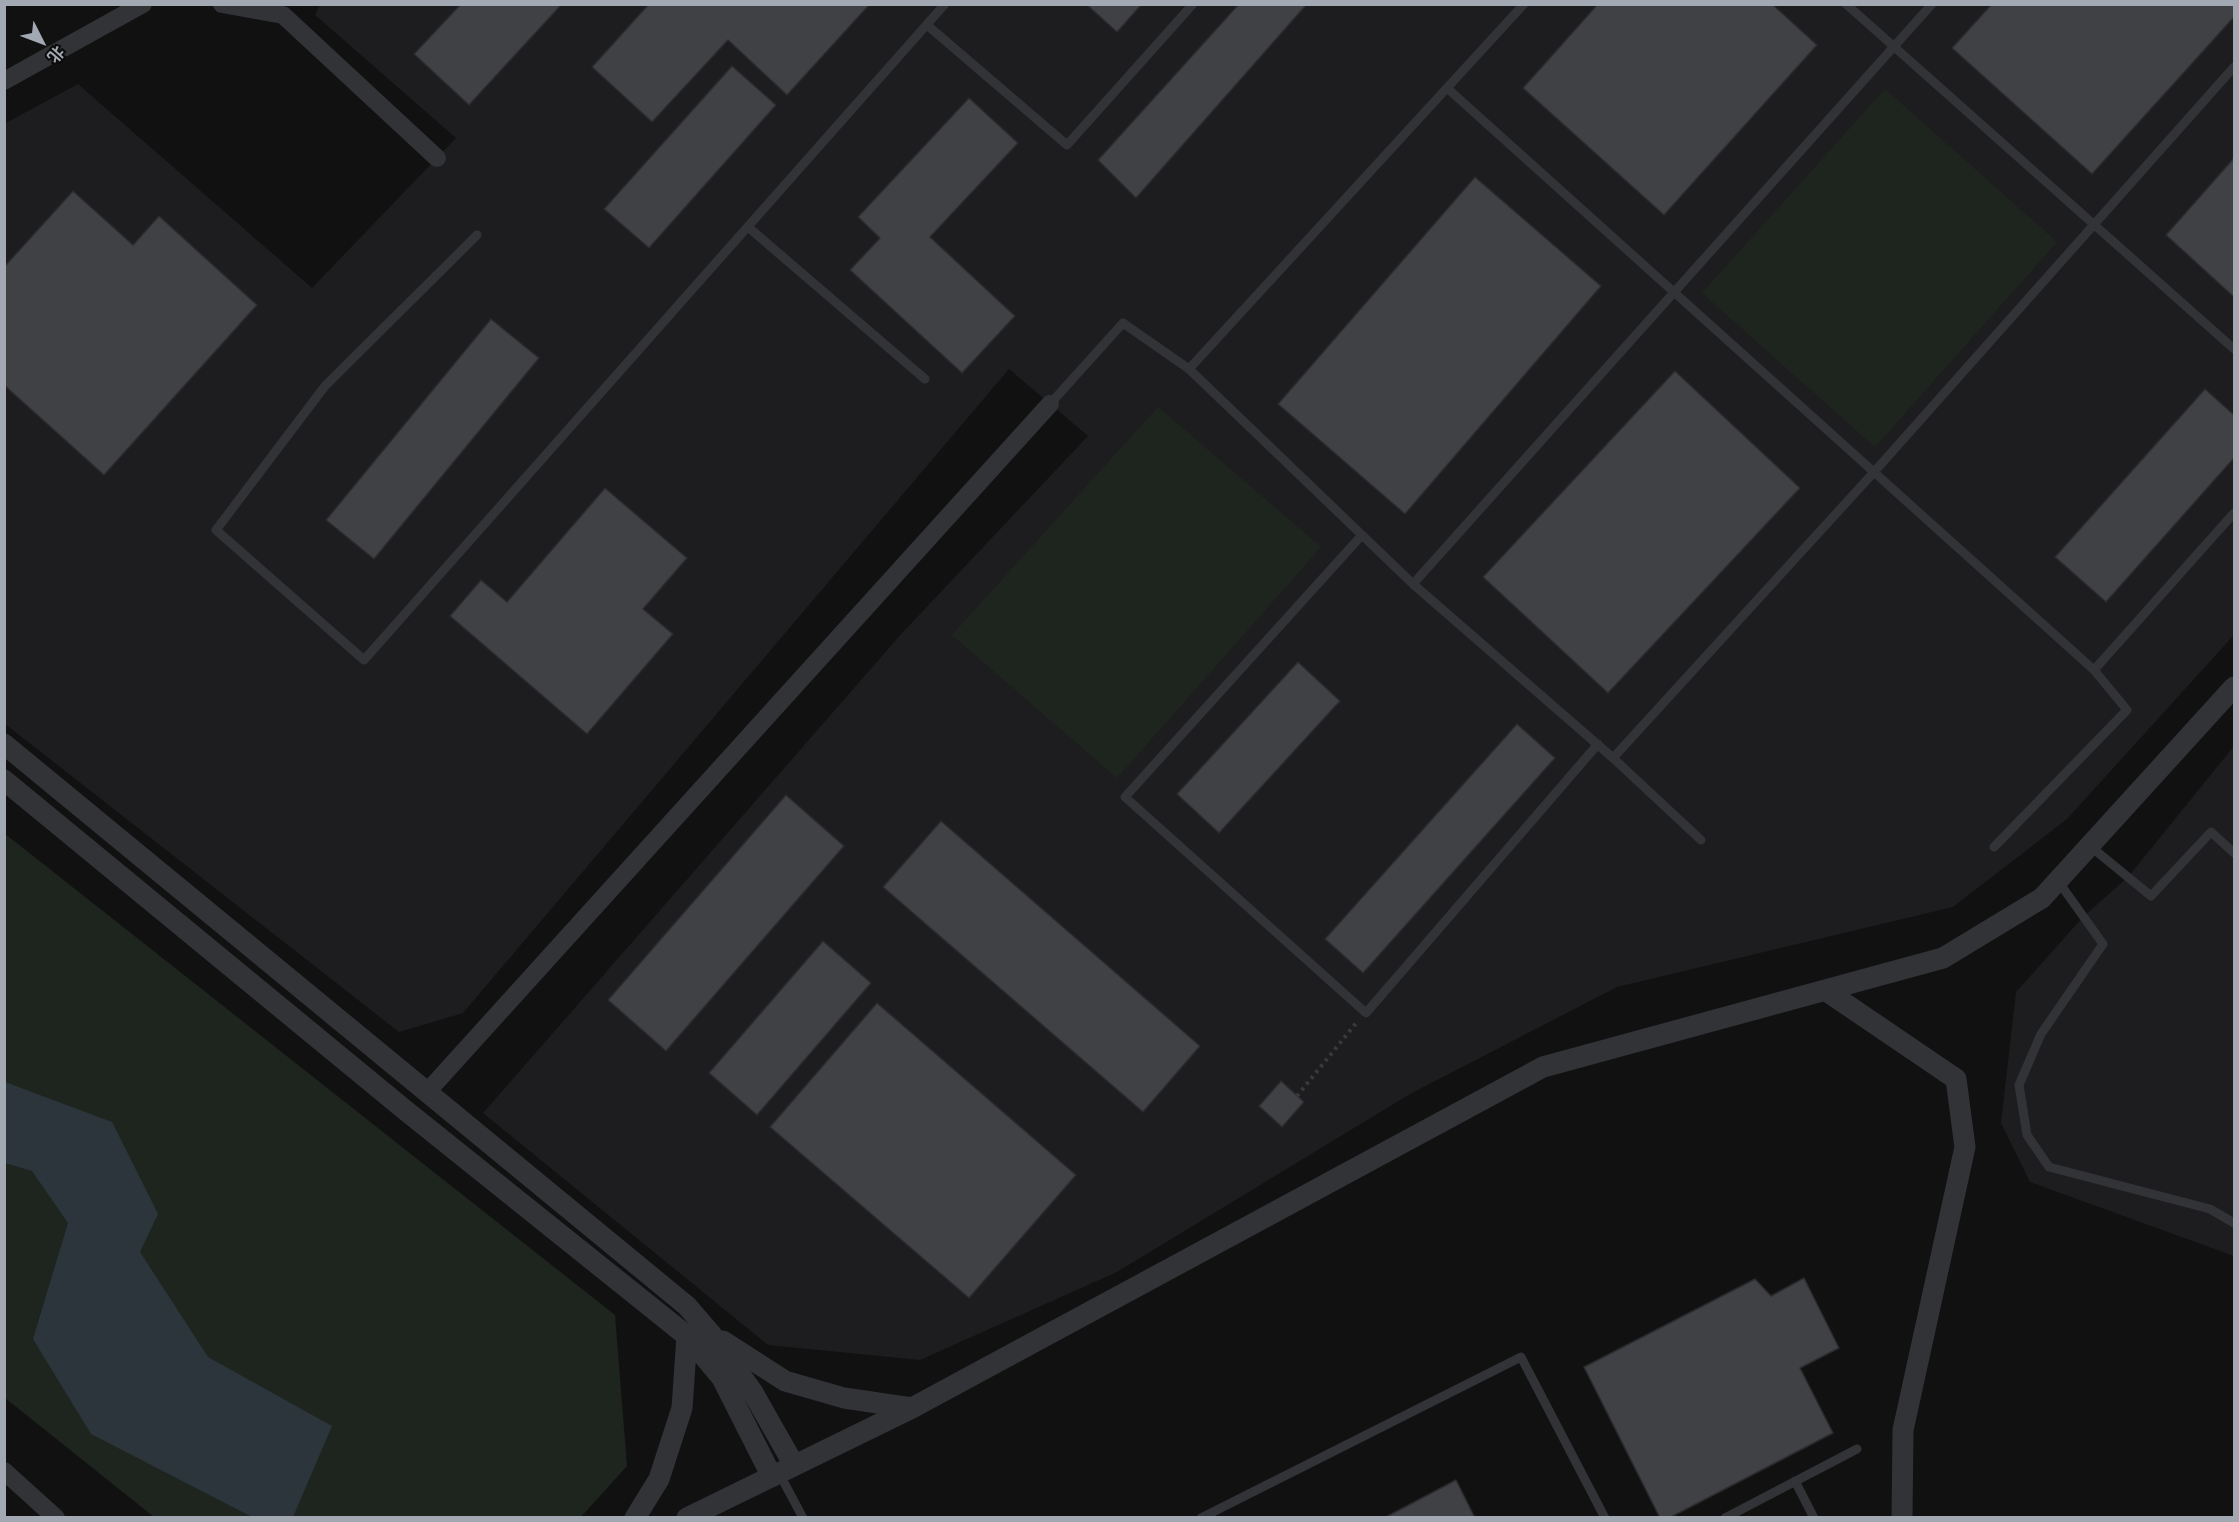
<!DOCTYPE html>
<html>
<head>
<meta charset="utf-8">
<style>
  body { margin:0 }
  #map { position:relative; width:2239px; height:1522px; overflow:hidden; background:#111112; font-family:"Space Grotesk","Noto Sans SC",sans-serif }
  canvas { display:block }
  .frame { position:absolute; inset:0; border:6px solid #a2a9b3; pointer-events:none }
  .north { position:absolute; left:12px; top:12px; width:60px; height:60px; -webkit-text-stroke:4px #0c0c0d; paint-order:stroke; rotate:132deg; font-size:16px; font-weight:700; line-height:24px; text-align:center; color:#a2a9b3 }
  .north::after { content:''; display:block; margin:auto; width:21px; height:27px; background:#a2a9b3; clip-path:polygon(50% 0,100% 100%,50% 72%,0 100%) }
</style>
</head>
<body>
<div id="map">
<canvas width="2239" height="1522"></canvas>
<div class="frame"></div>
<div class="north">北</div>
</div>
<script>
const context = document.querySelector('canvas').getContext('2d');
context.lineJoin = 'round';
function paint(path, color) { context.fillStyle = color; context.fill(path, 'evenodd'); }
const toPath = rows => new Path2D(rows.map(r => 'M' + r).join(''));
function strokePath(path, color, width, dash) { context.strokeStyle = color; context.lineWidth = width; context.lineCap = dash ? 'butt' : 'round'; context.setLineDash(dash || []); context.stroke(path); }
const built = toPath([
  [320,5,2234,5,2234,635,2067,819,1953,907,1617,987,1410,1094,1117,1272,920,1360,768,1345,483,1113,903,632,1088,436,1009,369,463,1013,399,1032,5,724,4,124,78,84,312,288,456,138,315,15],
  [2234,746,2234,1256,2030,1182,2001,1123,2016,992,2083,917,2128,877]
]);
const green = toPath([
  [1885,89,2057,242,1875,447,1702,293],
  [1158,407,1321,547,1117,778,952,635],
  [4,833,615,1315,627,1466,581,1517,154,1517,5,1398]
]);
const water = toPath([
  [5,1082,112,1122,158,1214,140,1252,208,1357,332,1426,293,1517,252,1517,91,1434,33,1339,68,1223,32,1171,5,1163]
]);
const building = toPath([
  [461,4,562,4,469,105,414,54,461,4],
  [649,4,870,4,787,95,728,40,652,122,592,67,649,4],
  [1086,4,1142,4,1117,32,1086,4],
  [1239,4,1307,4,1136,198,1098,160,1239,4],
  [1598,4,1772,4,1817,45,1664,215,1523,88,1598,4],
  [1992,4,2234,4,2234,17,2092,174,1952,48,1992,4],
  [732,66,776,105,649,248,604,209,732,66],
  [969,98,1018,143,930,237,1015,316,962,373,850,270,880,238,858,217,969,98],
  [2234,158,2234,297,2166,235,2234,158],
  [1475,177,1601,286,1405,514,1278,404,1475,177],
  [73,191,133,245,159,216,257,305,104,475,4,385,4,267,73,191],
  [491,319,539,358,374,559,326,520,491,319],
  [1675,371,1800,488,1608,693,1483,577,1675,371],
  [2205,389,2234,415,2234,458,2106,602,2055,557,2205,389],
  [605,488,687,558,643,609,673,634,587,734,450,616,481,580,507,602,605,488],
  [1298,662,1340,701,1219,833,1177,794,1298,662],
  [1517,724,1555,758,1363,973,1325,939,1517,724],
  [786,795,844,846,666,1051,608,1000,786,795],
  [941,821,1200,1046,1143,1112,883,887,941,821],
  [823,941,871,983,757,1115,709,1073,823,941],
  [877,1003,1076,1175,969,1298,770,1127,877,1003],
  [1281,1081,1304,1102,1282,1127,1259,1106,1281,1081],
  [1804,1278,1839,1348,1800,1368,1833,1433,1669,1518,1660,1518,1584,1367,1755,1279,1771,1296,1804,1278],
  [1456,1480,1475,1518,1384,1518,1456,1480]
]);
const path = toPath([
  [1297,1096,1357,1022]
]);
const service = toPath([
  [1846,4,2234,349],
  [927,25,1067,145,1193,4],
  [1447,88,2094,670,2127,710,1994,847],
  [748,227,925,379],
  [477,235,325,386,216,530,364,660,945,4],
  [1189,369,1524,4],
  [1050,404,1123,323,1189,369,1413,584,1613,758,1701,840],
  [1362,535,1125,797,1366,1013,1598,744],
  [1413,584,1932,4],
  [2094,670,2234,513],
  [1613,758,1875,471,2234,67],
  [2090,846,2151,896,2211,832,2234,853],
  [2058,881,2103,944,2041,1034,2019,1085,2027,1135,2049,1167,2210,1209,2234,1223],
  [779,1473,803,1518],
  [1795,1481,1814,1518],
  [1201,1518,1521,1357,1605,1518],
  [1725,1518,1857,1449]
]);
const minor = toPath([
  [222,4,283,15,437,158],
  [4,81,143,4],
  [428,1091,1050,404],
  [4,1471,56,1518]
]);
const tertiary = toPath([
  [4,744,687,1306,712,1335,752,1391,794,1465],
  [4,780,405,1110,687,1336,722,1378,772,1477],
  [1825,990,1956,1079,1965,1147,1903,1430,1902,1518],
  [723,1341,785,1381,844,1398,912,1408],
  [635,1518,659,1479,682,1408,687,1336],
  [687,1518,912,1408,1543,1067,1943,958,2042,898,2234,687]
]);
paint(built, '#1d1d1f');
paint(green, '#1d251e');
paint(water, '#2b353b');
paint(building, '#404145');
strokePath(building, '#2b2b2e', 1.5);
strokePath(path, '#383a3e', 4, [3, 4.5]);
strokePath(service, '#323337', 9);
strokePath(minor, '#323337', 18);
strokePath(tertiary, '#323337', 21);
</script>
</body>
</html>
